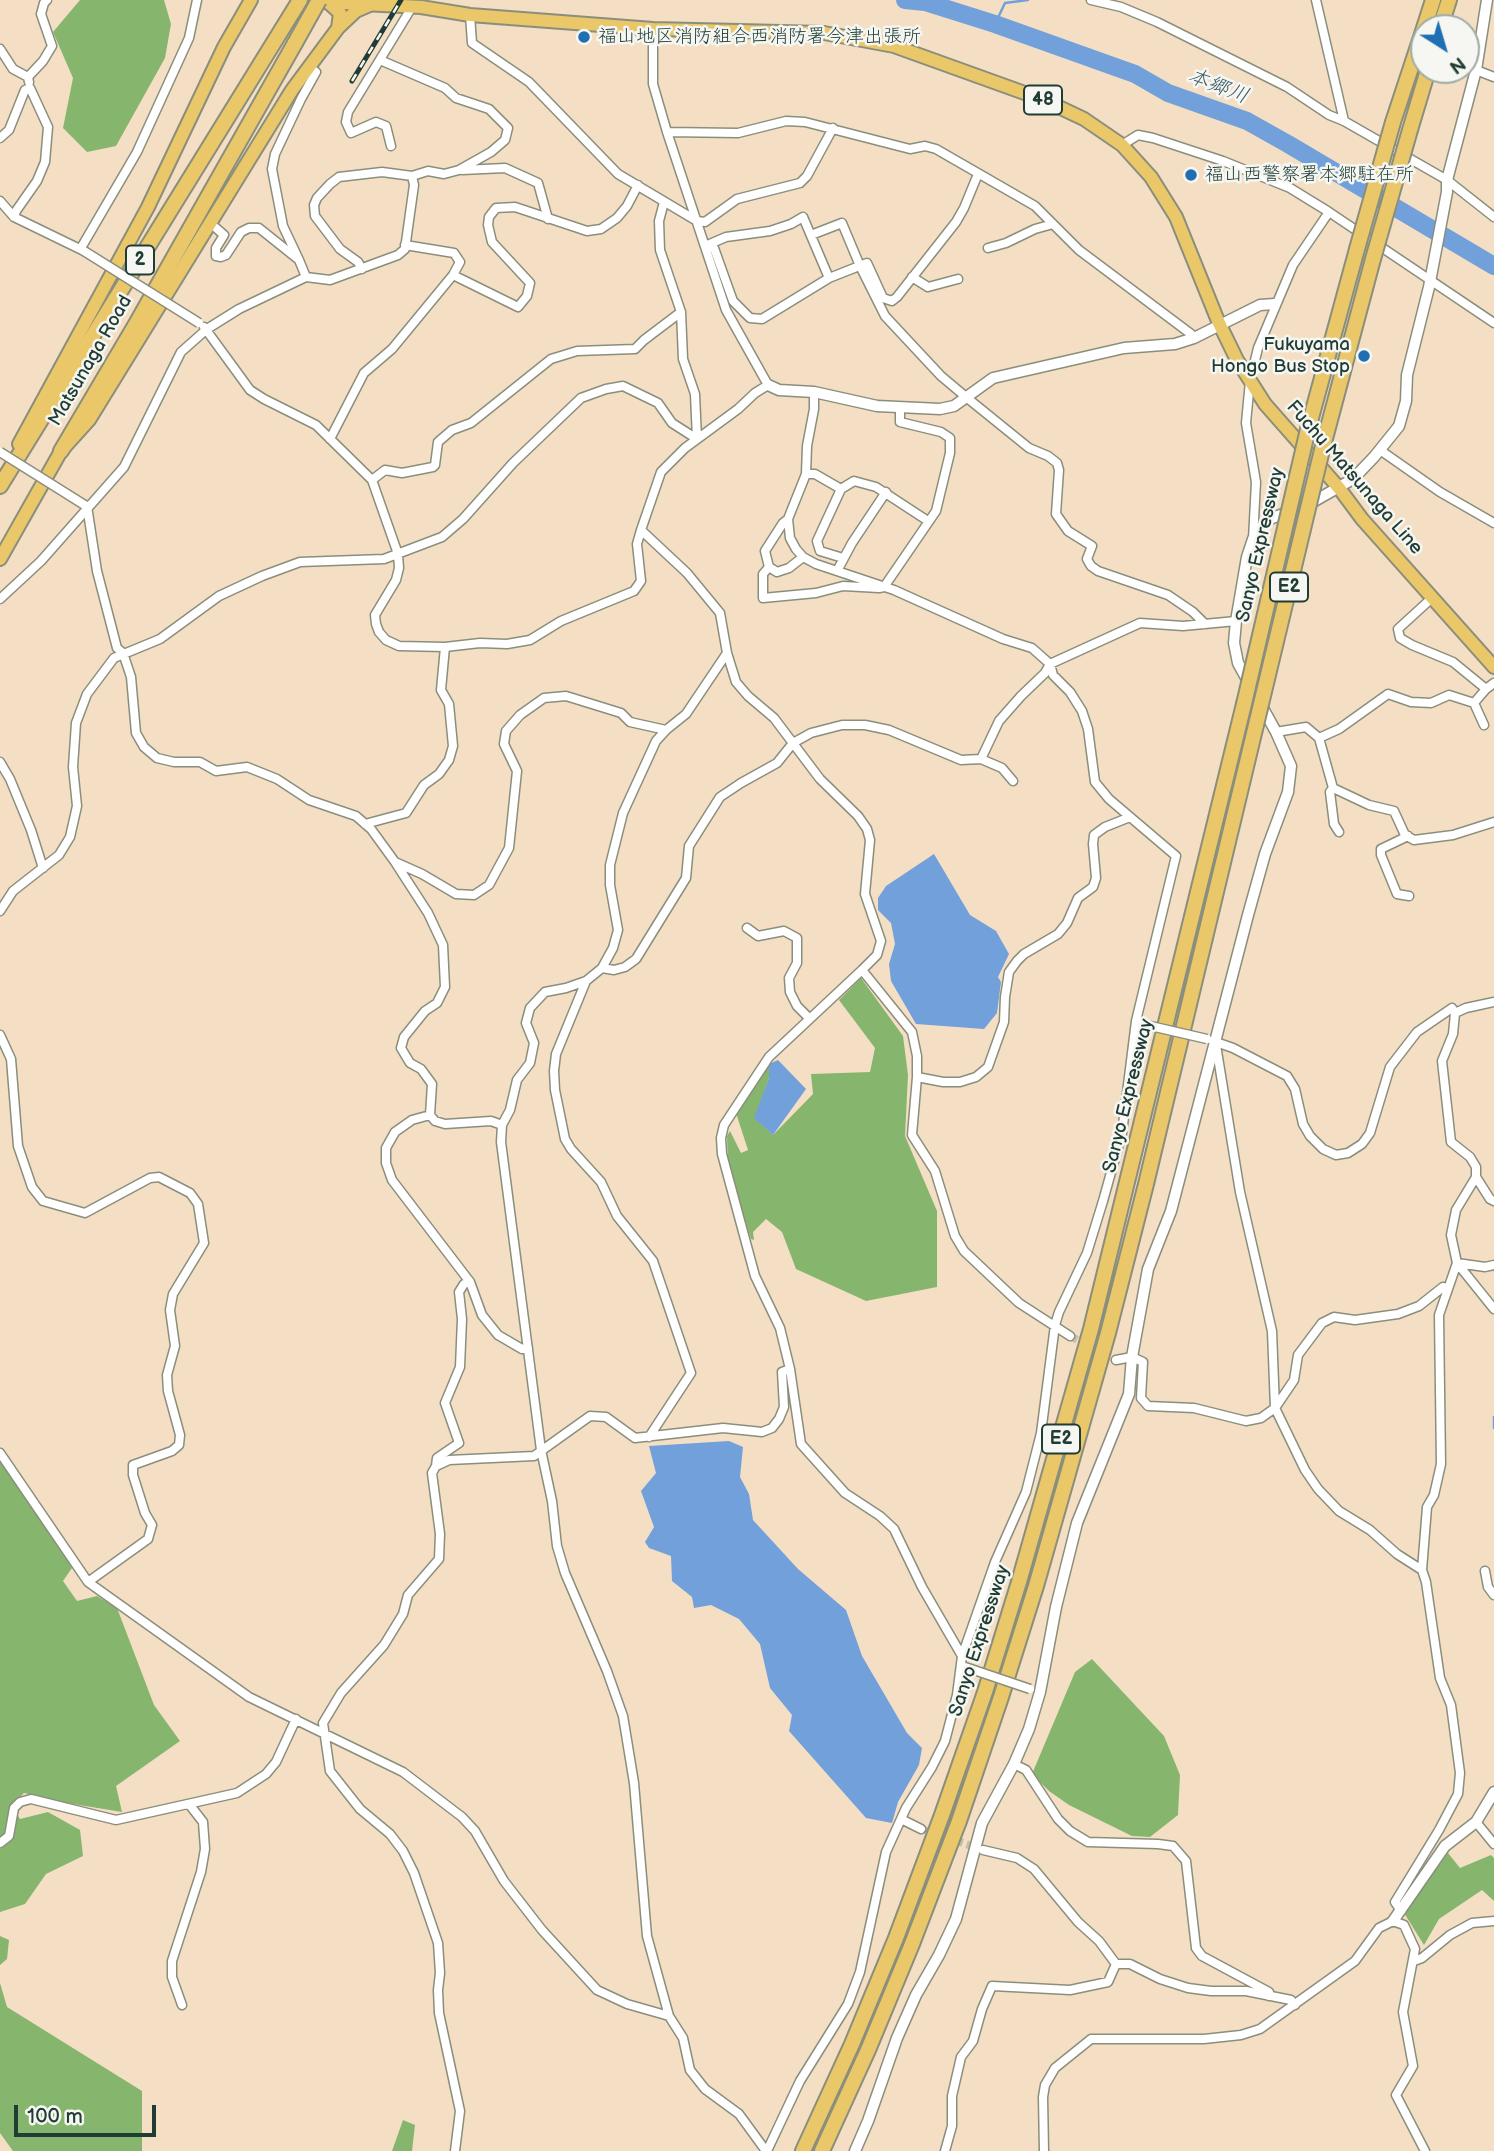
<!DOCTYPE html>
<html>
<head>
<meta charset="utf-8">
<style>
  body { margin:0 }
  #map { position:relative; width:1494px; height:2151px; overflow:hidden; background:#f4dfc4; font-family:"Balsamiq Sans",sans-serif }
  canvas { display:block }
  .north { position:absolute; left:1410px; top:14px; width:70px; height:70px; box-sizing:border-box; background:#f6f6f2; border:2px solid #a0aca6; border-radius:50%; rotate:143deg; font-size:19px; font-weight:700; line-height:28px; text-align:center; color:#1f3d34 }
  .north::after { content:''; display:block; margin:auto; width:24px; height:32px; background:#1f6fb2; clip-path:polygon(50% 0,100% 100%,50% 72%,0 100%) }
  .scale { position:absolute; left:14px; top:2105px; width:142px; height:32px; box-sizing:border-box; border:4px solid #1f3d34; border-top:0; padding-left:9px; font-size:21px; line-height:24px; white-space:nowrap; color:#1f3d34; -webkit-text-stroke:5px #f6f6f2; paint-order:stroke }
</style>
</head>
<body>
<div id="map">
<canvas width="1494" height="2151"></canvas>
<div class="north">N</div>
<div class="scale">100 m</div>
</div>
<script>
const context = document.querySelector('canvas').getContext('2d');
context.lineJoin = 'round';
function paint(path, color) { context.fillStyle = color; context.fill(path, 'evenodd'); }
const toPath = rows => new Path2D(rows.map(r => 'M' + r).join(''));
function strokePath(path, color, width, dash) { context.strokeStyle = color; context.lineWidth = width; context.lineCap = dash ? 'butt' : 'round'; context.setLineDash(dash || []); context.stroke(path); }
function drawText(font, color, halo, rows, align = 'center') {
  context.font = font + ' "Balsamiq Sans","Klee One",sans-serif'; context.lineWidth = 5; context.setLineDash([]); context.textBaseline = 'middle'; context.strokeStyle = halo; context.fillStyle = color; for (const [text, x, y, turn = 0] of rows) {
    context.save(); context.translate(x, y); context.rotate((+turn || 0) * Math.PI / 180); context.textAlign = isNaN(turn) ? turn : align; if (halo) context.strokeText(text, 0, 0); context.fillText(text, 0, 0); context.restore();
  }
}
const forest = toPath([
  [80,0,164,0,171,24,165,58,116,146,87,152,63,128,73,78,53,32],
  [861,978,903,1036,908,1075,905,1136,937,1211,937,1287,866,1301,796,1269,782,1232,766,1219,753,1232,754,1240,751,1239,728,1165,727,1136,730,1131,741,1153,748,1150,736,1113,769,1064,769,1078,755,1118,773,1135,813,1094,811,1074,870,1072,875,1048,839,1000],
  [0,1462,14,1470,47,1520,72,1568,63,1581,77,1601,97,1596,117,1608,154,1705,180,1741,116,1786,122,1812,67,1803,24,1793,12,1805,20,1819,48,1812,80,1830,83,1856,46,1874,25,1904,0,1912],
  [1092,1659,1164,1736,1180,1775,1178,1815,1150,1837,1132,1836,1069,1805,1049,1791,1032,1774,1075,1672],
  [1448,1853,1460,1868,1491,1855,1494,1858,1494,1901,1482,1890,1439,1919,1424,1945,1404,1913],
  [0,1936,9,1940,7,1959,0,1965],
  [0,1983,7,2007,142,2091,142,2151,13,2151,0,2133],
  [403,2120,415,2125,412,2151,392,2151]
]);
const water = toPath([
  [934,854,970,915,996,931,1009,954,998,977,1001,982,997,1013,984,1029,916,1024,891,981,889,964,895,944,891,923,878,910,878,898,886,886],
  [778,1060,806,1089,773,1135,754,1118,769,1078,769,1064],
  [729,1441,743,1447,740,1477,749,1494,753,1520,798,1569,846,1610,862,1656,907,1733,922,1748,919,1765,898,1802,892,1823,866,1818,789,1731,792,1715,770,1688,760,1644,739,1619,711,1605,694,1608,692,1597,672,1581,671,1556,649,1548,645,1542,654,1527,641,1491,656,1473,649,1446]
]);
const stream = toPath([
  [995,24,1005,3,1028,0],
  [1494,1417,1494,1428]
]);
const river = toPath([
  [905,0,925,2,995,24,1135,74,1168,93,1247,121,1288,144,1494,266]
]);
const minorTunnel = toPath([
  [1070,1336,1116,1360],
  [921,1829,981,1849]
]);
const minor = toPath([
  [1091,0,1121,7,1157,22,1287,87,1329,115,1344,121,1447,180,1494,217],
  [1316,0,1344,121],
  [470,15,472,43,529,82,618,174,697,221,705,222,737,199,800,183,807,176,833,128],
  [653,29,653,84,667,132,726,310,768,385,755,393,738,409,685,448,661,472,641,530,687,573,720,613,727,653,736,682,748,696,774,718,820,779,858,816,867,829,870,840,865,894,881,941,877,955,862,970,769,1057,724,1125,721,1138,722,1154,755,1276,780,1328,790,1369,801,1444,845,1493,880,1516,894,1529,922,1587,962,1656],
  [0,49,13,69,28,77,29,82],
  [380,60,445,88,456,98,489,109,508,128,505,140,491,152,459,170,444,174,428,171,412,176],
  [1476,70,1494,77],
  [28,77,43,61,52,46,41,14,44,3,47,0],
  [667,132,738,133,786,121,805,122,910,149,925,146,936,149,1035,206,1079,250,1191,334,1194,338],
  [0,138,9,130,25,90,30,88,48,127,45,162,37,181,16,211,14,217],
  [1122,145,1138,135,1153,138,1223,161,1290,188,1329,212,1494,323],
  [391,146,386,126,376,122,351,133,346,122,348,112,412,7],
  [462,170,505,168,538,183,548,219],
  [0,201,14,217,84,251],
  [664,202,659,221,660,250,681,312,683,359,695,394,697,439],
  [216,228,224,235,216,248,216,256,221,257,226,255,241,232,249,228,259,228,299,260,306,277],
  [811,235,842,223,860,266,885,316,941,376,966,397,1029,448,1048,456,1057,463,1059,470,1056,514,1068,531,1092,546,1087,559,1091,566,1098,571,1168,595,1193,612,1205,624],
  [705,246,714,248,733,301,750,318,762,319,829,278,867,263,883,298,892,301,897,297,956,222,964,208,978,174],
  [705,246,726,237,770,231,791,224,803,217,829,278],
  [81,248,137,152,189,38,197,0],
  [988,248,1006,243,1035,229,1053,224],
  [299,260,283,226,272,169,275,154,301,99,316,72,309,67],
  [453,275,518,307,527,296,530,283,492,242,488,225,489,217,496,208,515,207,587,231,601,229,617,218,627,206,638,185],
  [912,277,928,287,958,279],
  [204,327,250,390,264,399,316,425,372,480,398,554,399,568,396,580,375,615,376,624,379,632,386,640,399,646,445,647,480,643,507,644,530,640,561,621,634,591,641,581,637,544,641,530],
  [814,392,814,409,807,446,806,474,788,519,790,538,796,549,803,557,816,564,894,590,1003,639,1032,648,1050,664,1140,623,1183,626,1236,621],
  [330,439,364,373,392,349,453,275,460,262,454,253,405,245],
  [1380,450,1440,492,1494,523],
  [806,474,815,474,841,489],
  [372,480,385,470,402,473,433,467,435,465,438,442,452,430,471,423,551,359,577,351,635,349,644,340,681,312],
  [83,504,87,506,97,571,117,648,123,653,131,677,136,733,144,747,157,758,174,762,200,762,216,771,247,767,277,779,309,800,356,816,371,829,395,862,422,874,456,894,474,895,489,885,509,848,517,771,504,744,506,731,520,715,544,698,566,696,621,713,630,722,666,730],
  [788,519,783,523,765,551,769,567,777,572,789,568,803,557],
  [1253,539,1256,482,1246,423,1250,381,1258,348,1293,265,1329,212],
  [843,558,820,551,817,541,841,489,854,481,876,487,928,521],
  [769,567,763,574,763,598,816,593,843,586,879,588,884,587,936,511,950,453,950,438,941,432,900,422,900,407],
  [837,571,852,543,886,492],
  [1433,597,1398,629,1400,638,1412,645,1453,662,1486,689,1494,683],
  [0,599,41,561,124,467,181,352,207,329,239,309,306,277,330,280,398,255,405,249,414,185,412,176,382,172,339,177,330,184,317,198,314,205,315,216,340,249,358,262,362,269],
  [1474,703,1484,725],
  [1276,732,1306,727,1319,738,1333,788,1369,805,1394,811,1405,835,1414,840,1453,835,1494,822],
  [1319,738,1339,729,1388,694,1411,702,1431,703,1449,695,1474,703,1486,689],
  [0,762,10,779,31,830,43,868],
  [1013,781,1002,768,981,759,999,721,1021,696,1045,673,1050,664],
  [1333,788,1330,792,1334,824,1339,832],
  [365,824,406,813,424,785,439,774,449,760,453,746,449,704,441,690,445,647],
  [1408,836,1381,849,1381,855,1397,894,1409,896],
  [395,862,428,913,443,945,445,987,437,1003,425,1011,404,1037,401,1048,410,1063,421,1069,432,1084,430,1115],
  [0,911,13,891,59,855,70,837,77,806,73,767,76,723,87,694,114,658,160,639,219,596,262,576,300,562,384,559,442,537,463,519,513,463,581,398,606,389,623,386,658,403,672,423,697,439],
  [747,928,758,936,784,931,797,938,797,963,789,978,790,992,797,1006,809,1018],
  [602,968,614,970,625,967,636,959,686,878,689,846,720,797,741,783,777,763,793,743,811,733,842,725,865,725,889,730,961,760,981,759],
  [862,970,912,1032,917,1056,917,1077,912,1135,935,1171,955,1236,964,1251,1019,1303,1070,1336],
  [586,981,556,1054,554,1071,555,1090,565,1139,571,1149,601,1182,617,1216,653,1261,691,1373,649,1437],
  [0,1035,11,1059,18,1146,32,1187,43,1201,85,1213,150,1178,159,1177,190,1193,198,1204,204,1243,173,1294,170,1310,175,1346,167,1375,168,1391,180,1435,179,1445,172,1451,133,1465,133,1475,145,1513,152,1525,148,1539,88,1582],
  [1213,1041,1233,1048,1287,1076,1295,1089,1303,1124,1310,1136,1323,1149,1336,1155,1348,1153,1362,1144,1370,1133,1390,1067,1417,1032,1452,1008,1455,1013],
  [1216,1045,1240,1192,1272,1331,1275,1408,1305,1470,1318,1489,1339,1511,1370,1530,1397,1554,1422,1570,1426,1582,1440,1678,1451,1705,1460,1773,1458,1794,1439,1830,1395,1902,1401,1911],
  [917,1077,943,1082,960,1082,976,1077,988,1067,1004,1022,1005,997,1009,972,1017,961,1024,954,1058,934,1067,923,1078,898,1093,887,1096,878,1093,844,1094,835,1105,827,1130,817],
  [502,1125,491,1121,445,1124,435,1121,430,1115,412,1120,395,1132,386,1148,386,1163,392,1180,470,1282,482,1315,498,1335,522,1349,528,1348],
  [1476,1177,1490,1199,1494,1201],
  [1494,1265,1485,1267,1457,1263,1494,1309],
  [1116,1360,1132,1357,1143,1362,1141,1398,1148,1406,1194,1408,1246,1421,1261,1418,1275,1408,1294,1380,1298,1355,1322,1323,1334,1317,1355,1320,1398,1314,1419,1306,1443,1287,1448,1288],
  [0,1453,88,1582,249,1697,403,1772,462,1817,475,1831,504,1881,542,1930,597,1990,627,2004,669,2016,683,2038,690,2070,705,2089,739,2114,766,2151],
  [436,1466,437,1458,459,1443,445,1403,460,1367,462,1319,459,1292,464,1284,470,1282],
  [1422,1570,1427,1507,1434,1495,1441,1464,1439,1315,1457,1263,1451,1235,1456,1210,1476,1177,1476,1167,1470,1157,1451,1142,1442,1061,1453,1034,1455,1013,1466,1008,1494,1002],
  [1485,1571,1488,1587,1494,1595],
  [1014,1764,1026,1770,1058,1819,1070,1831,1088,1842,1158,1844,1173,1846,1186,1861,1196,1948,1202,1956,1269,1992,1269,1996],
  [901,1819,921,1829],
  [1476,1822,1494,1844],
  [0,1843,9,1836,14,1808,20,1802,31,1799,116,1820,237,1793,266,1774,276,1762,296,1719],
  [983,1850,1017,1858,1034,1869,1078,1922,1099,1941,1116,1964,1130,1964,1160,1979,1188,1988,1211,1991,1246,1991,1291,2000,1295,2005],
  [1414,1961,1422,1958,1450,1935,1472,1923,1494,1921],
  [182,2005,172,1977,172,1961,201,1872,205,1849,203,1822,189,1804],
  [669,2016,647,1936,634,1783,623,1716,607,1671,565,1573,557,1546,552,1501,541,1450,501,1142,502,1125,510,1110,517,1080,530,1063,534,1043,526,1023,530,1008,545,992,566,988,586,981,602,968,613,948,618,930,610,885,610,865,623,813,656,741,666,730,686,714,727,653],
  [455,2151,460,2111,439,2013,438,1990,440,1973,438,1943,414,1873,403,1851,390,1834,360,1809,330,1771,323,1723,341,1693,384,1645,403,1614,408,1595,439,1559,440,1534,432,1473,436,1466,449,1460,534,1456,590,1416,606,1417,635,1438,723,1428,762,1432,772,1428,779,1419,784,1407,782,1372,790,1369],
  [767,2151,800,2081,848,2004,860,1972,886,1852,906,1808,932,1767,945,1741,957,1695,962,1656,995,1562,1026,1492,1041,1433,1055,1325,1059,1312,1087,1253,1103,1201,1122,1133,1136,1021,1176,856,1109,799,1095,782,1088,729,1082,711,1070,692,1053,675,1050,664],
  [945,2151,952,2126,952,2096,961,2057,973,2041,982,2009,992,1986,1070,1990,1108,1982,1116,1964],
  [1044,2151,1043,2097,1045,2085,1055,2068,1091,2039,1204,2039,1241,2035,1260,2029,1355,1961,1379,1928,1393,1921,1404,1925,1415,1949,1403,2012,1413,2066,1396,2095,1425,2151]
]);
const tertiary = toPath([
  [768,385,779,390,814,392,877,406,940,409,954,406,993,378,1124,348,1175,344,1194,338,1260,305,1275,304],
  [1393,1921,1445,1846,1476,1822,1494,1792],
  [855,2151,868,2121,897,2038,916,1995,939,1955,956,1919,982,1823,1014,1764,1029,1729,1040,1692,1056,1607,1077,1523,1129,1394,1132,1357,1148,1269,1171,1211,1248,915,1265,854,1288,792,1291,766,1276,732,1238,663,1234,643,1236,621,1247,557,1253,539,1261,527,1272,518,1304,507,1353,479,1374,457,1399,426,1406,401,1407,375,1429,287,1447,192,1447,180,1476,70,1487,0]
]);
const primary = toPath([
  [325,2,421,7,470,15,653,29,824,33,894,46,1044,100,1084,119,1122,145,1151,177,1176,217,1218,321,1237,360,1265,404,1339,488,1362,519,1494,667]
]);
const trunk = toPath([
  [330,4,340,13,338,28],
  [19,444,148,207,224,47,251,0],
  [0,559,61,451,89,420,292,90,338,28,356,11,372,4]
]);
const motorway = toPath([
  [1424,28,1433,0],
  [1440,28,1449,0],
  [1393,122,1424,28],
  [1410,130,1428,70],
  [1308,429,1357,249],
  [1322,450,1373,259],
  [61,451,136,324,295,43],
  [0,486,300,0],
  [803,2151,852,2044,896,1938,942,1815,985,1692,1019,1582,1091,1329,1244,704],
  [822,2151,868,2050,912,1944,959,1821,1001,1697,1036,1586,1108,1333,1146,1184,1256,725]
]);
const rail = toPath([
  [352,81,401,0]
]);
const minorBridge = toPath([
  [84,251,199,323],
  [0,452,83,504],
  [1142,1024,1207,1039],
  [965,1667,1030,1689]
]);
const motorwayBridge = toPath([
  [295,43,319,0],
  [1357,249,1393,122],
  [1373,259,1410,130],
  [1244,704,1308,429],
  [1256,725,1322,450]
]);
const markers = [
  [584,37,7,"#1f6fb2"],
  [1191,175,7,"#1f6fb2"],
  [1364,356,7,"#1f6fb2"]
];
const shields = [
  [1043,100,38],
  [140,260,28],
  [1289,587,38],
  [1061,1439,38]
];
const shieldNames = [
  ["48",1043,100],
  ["2",140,260],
  ["E2",1289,587],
  ["E2",1061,1439]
];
const poiNames = [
  ["福山地区消防組合西消防署今津出張所",598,37],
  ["福山西警察署本郷駐在所",1205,175],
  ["Fukuyama",1350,345,"right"],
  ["Hongo Bus Stop",1350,367,"right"]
];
const streetNames = [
  ["Matsunaga Road",91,361,-60],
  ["Fuchu Matsunaga Line",1354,478,49],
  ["Sanyo Expressway",1261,545,-77],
  ["Sanyo Expressway",1129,1096,-76],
  ["Sanyo Expressway",980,1641,-72]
];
const waterNames = [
  ["本郷川",1218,87,21]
];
paint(forest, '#86b56e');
paint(water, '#71a0da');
strokePath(stream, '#71a0da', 2.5);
strokePath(river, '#71a0da', 18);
strokePath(minorTunnel, '#c9bfa7', 8, [8, 4]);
strokePath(minor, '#8a8e7c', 11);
strokePath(tertiary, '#8a8e7c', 13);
strokePath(primary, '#8a8e7c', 16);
strokePath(trunk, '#8a8e7c', 16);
strokePath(motorway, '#8a8e7c', 18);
strokePath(minor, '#fff', 8);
strokePath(tertiary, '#fff', 10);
strokePath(primary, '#eac769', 12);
strokePath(trunk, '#eac769', 12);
strokePath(motorway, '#eac769', 14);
strokePath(rail, '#1f3d34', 5);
strokePath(rail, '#f6f6f2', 2.5, [8]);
strokePath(minorBridge, '#8a8e7c', 11, []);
strokePath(motorwayBridge, '#8a8e7c', 18, []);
strokePath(minorBridge, '#fff', 8);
strokePath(motorwayBridge, '#eac769', 14);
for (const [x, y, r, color] of markers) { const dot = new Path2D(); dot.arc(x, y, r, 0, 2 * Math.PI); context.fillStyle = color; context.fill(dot); strokePath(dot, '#f6f6f2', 2.5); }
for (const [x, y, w] of shields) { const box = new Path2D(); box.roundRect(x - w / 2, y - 14.5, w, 29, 5); context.fillStyle = '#f6f6f2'; context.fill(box); strokePath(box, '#1f3d34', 2); }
drawText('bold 18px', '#1f3d34', null, shieldNames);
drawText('19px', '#1f3d34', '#f6f6f2', poiNames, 'left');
drawText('19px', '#1f3d34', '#f6f6f2', streetNames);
drawText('italic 21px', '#385b66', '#f6f6f2', waterNames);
</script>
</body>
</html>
